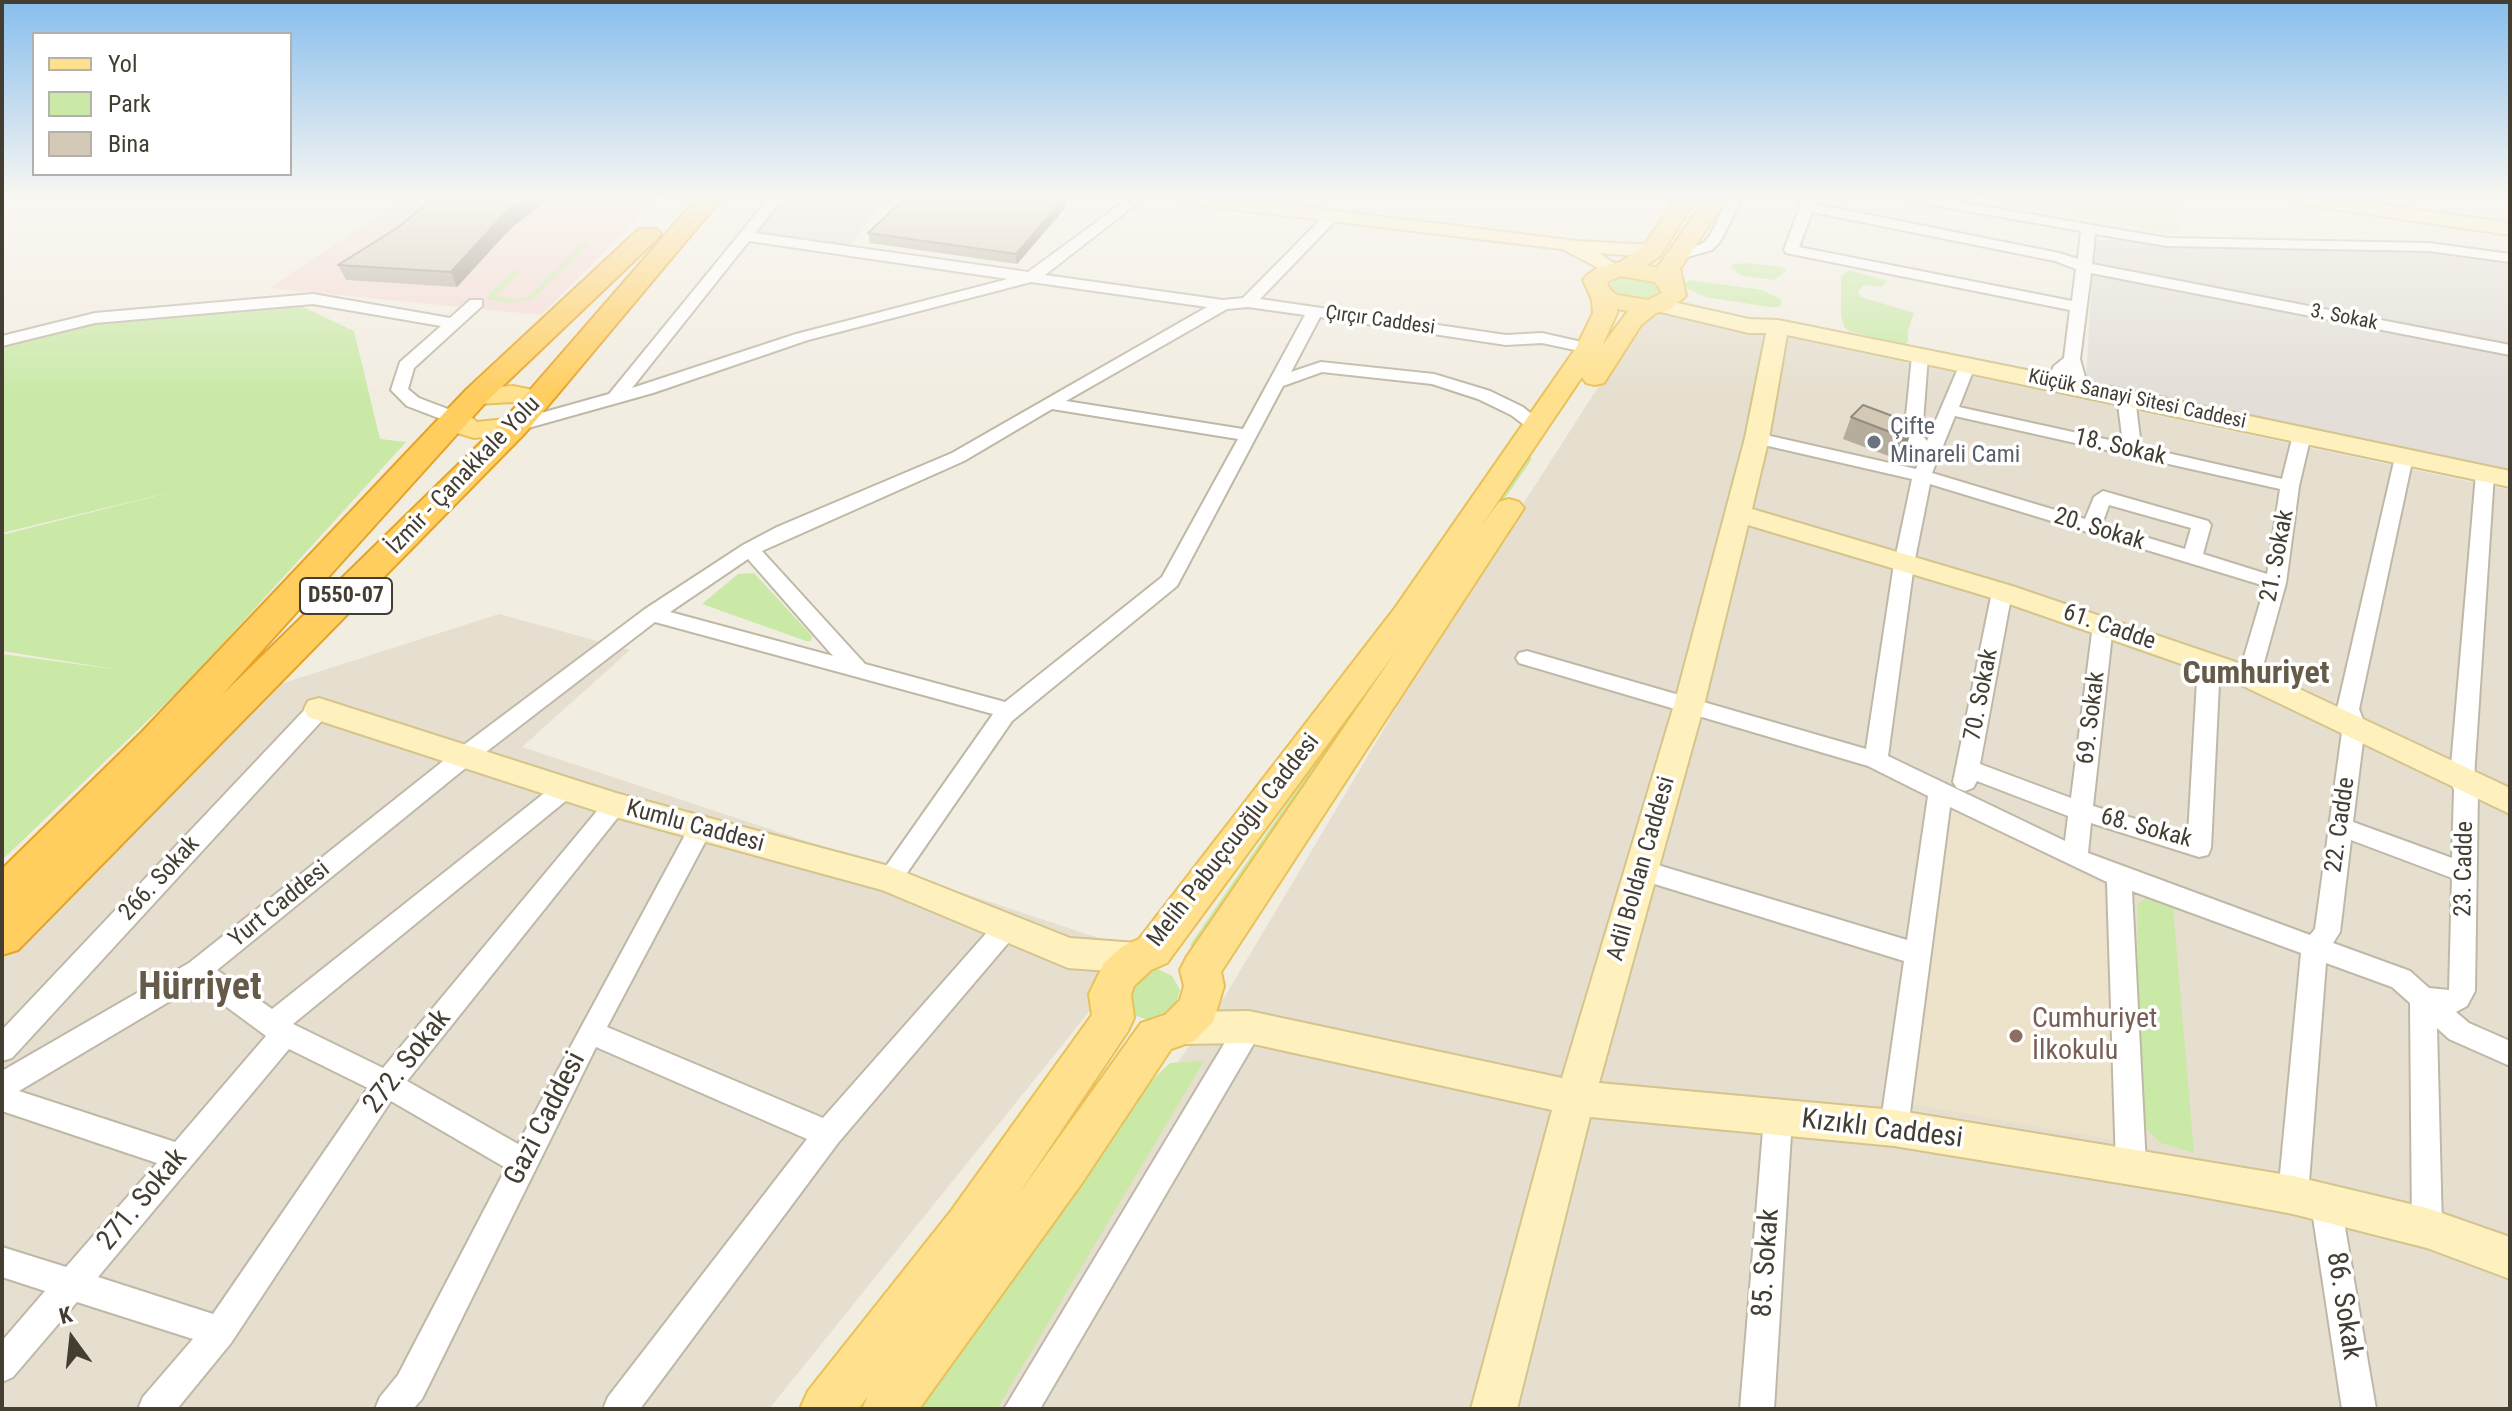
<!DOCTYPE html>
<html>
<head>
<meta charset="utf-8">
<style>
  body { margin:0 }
  #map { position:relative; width:2512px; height:1411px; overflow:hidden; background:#f2ede1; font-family:"Roboto Condensed",sans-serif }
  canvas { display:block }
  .frame { position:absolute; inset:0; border:4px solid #433d32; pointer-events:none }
  .legend { position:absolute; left:32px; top:32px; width:260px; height:144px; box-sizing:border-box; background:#fff; border:2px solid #b4b1ad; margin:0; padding:10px 14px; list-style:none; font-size:24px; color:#433d32 }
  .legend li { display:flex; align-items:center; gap:16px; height:40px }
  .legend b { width:40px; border:2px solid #b4b1ad }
  .north { position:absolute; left:32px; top:1299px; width:80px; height:80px; -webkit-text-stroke:6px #fff; paint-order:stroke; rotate:345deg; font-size:22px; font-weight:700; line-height:32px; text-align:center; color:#433d32 }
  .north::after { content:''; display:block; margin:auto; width:28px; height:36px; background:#433d32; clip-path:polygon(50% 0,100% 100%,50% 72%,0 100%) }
</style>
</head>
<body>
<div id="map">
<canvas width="2512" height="1411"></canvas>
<div class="frame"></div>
<ul class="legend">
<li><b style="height:10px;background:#ffe18d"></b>Yol</li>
<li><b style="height:22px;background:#cae9a7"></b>Park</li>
<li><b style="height:22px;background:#d3c9b6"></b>Bina</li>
</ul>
<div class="north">K</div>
</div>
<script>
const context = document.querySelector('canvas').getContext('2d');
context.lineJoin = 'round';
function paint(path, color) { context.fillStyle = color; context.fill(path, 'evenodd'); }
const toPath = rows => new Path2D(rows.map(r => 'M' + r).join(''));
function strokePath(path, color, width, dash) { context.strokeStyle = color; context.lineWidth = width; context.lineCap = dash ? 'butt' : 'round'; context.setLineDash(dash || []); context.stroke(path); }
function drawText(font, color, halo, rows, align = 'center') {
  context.font = font + ' "Roboto Condensed",sans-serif'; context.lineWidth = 7; context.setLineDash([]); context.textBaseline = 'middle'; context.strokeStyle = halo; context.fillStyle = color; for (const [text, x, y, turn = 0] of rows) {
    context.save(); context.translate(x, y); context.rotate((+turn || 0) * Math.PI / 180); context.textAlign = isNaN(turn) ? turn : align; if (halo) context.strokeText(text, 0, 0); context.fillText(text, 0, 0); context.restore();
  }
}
const residential = toPath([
  [1649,308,2510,490,2510,1409,931,1409,1227,993,1451,616],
  [499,614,630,650,522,747,1138,951,769,1409,2,1409,2,944,274,686]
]);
const industrial = toPath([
  [2094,240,2445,244,2510,254,2510,471,2086,380]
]);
const education = toPath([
  [1977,198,2138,198,2179,205,2177,235],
  [1958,810,2104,885,2119,1141,1910,1104,1947,812]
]);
const medical = toPath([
  [404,198,659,198,541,315,269,288]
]);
const green = toPath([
  [583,243,590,243,533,299,507,303,487,299,490,293,513,271,520,272,495,296,516,299,528,297],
  [1748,263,1782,267,1787,270,1774,280,1742,276,1730,267,1733,264],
  [1849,270,1888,281,1881,287,1864,285,1858,291,1861,297,1914,313,1908,330,1908,342,1902,345,1849,331,1844,327,1841,316,1841,276],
  [1624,276,1656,282,1661,286,1662,295,1652,301,1617,297,1608,285],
  [1690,280,1762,290,1781,299,1781,304,1780,307,1769,307,1706,297,1686,288,1685,283],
  [299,305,354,331,380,439,406,442,189,681,2,860,2,654,120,670,2,651,2,535,183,489,2,533,2,341,95,318],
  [1540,435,1543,437,1530,456,1532,459,1195,948,1190,945],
  [754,573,812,636,811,641,806,641,702,604,738,574],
  [2148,896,2173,906,2194,1153,2161,1143,2140,1123,2137,905],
  [1146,968,1156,968,1172,976,1180,990,1175,1007,1168,1013,1149,1020,1130,1014,1123,983],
  [1204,1061,997,1409,917,1409,1148,1084,1170,1063]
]);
const parking = toPath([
  [404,198,430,198,389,227,365,224],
  [784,198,886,198,849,246,761,234,755,229]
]);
const street = toPath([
  [769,198,783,198,755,233,1028,272,1129,198,1144,198,1045,275,1223,300,1243,298,1327,213,1332,212,1339,216,1337,219,1260,299,1506,335,1542,333,1595,345,1597,348,1589,353,1542,343,1506,345,1320,317,1291,372,1321,362,1434,374,1490,391,1523,407,1546,426,1543,430,1531,430,1511,415,1478,399,1432,384,1322,372,1283,386,1177,586,1012,721,898,886,889,889,880,886,877,879,993,714,655,622,473,762,217,970,272,1009,557,783,565,780,573,783,577,789,573,795,293,1024,383,1068,607,799,615,796,623,799,627,805,623,811,407,1081,518,1144,692,822,700,820,708,822,712,829,607,1027,823,1118,997,921,1006,918,1015,921,1019,928,1015,935,838,1143,640,1409,603,1409,608,1397,807,1139,596,1047,422,1399,413,1409,375,1409,380,1397,398,1375,506,1168,391,1101,231,1343,177,1409,138,1409,143,1397,193,1339,77,1302,13,1377,2,1382,2,1341,45,1291,2,1277,2,1247,66,1267,157,1163,2,1111,2,1071,189,963,457,750,645,609,743,545,777,527,952,453,1207,307,1031,282,808,340,653,393,521,430,509,430,506,426,509,422,609,394,769,198],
  [749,241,1008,279,796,334,632,388,749,241],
  [1248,307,1305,315,1243,429,1066,401,1227,309,1248,307],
  [1052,409,1238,439,1162,577,1005,702,865,664,762,551,964,461,1052,409],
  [748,559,833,656,670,612,748,559],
  [197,985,266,1036,175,1142,19,1091,197,985],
  [289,1049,368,1088,213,1314,98,1277,289,1049],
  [1729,198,1743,198,1720,242,1712,250,1677,260,1672,259,1672,253,1702,244,1709,237,1729,198],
  [1803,198,1817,198,1815,204,2059,253,2078,259,2081,231,1915,202,1908,198,1936,198,2167,238,2429,243,2510,254,2510,262,2429,251,2167,246,2095,234,2092,264,2510,345,2510,355,2091,273,2080,359,2088,388,2086,392,2074,392,2067,372,2059,387,2053,388,2045,383,2054,366,2064,358,2070,310,1786,253,1784,250,1803,198],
  [1812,212,2055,261,2076,269,2072,301,1799,247,1812,212],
  [313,294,450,318,470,300,482,300,482,306,414,368,408,389,419,398,461,414,464,418,461,422,449,422,407,406,391,390,400,362,441,326,313,304,95,323,2,346,2,336,95,313,313,294],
  [1920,351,1928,356,1922,435,1927,441,1959,366,1967,361,1975,366,1959,407,2123,443,2117,397,2126,392,2135,397,2141,447,2282,479,2293,435,2302,430,2311,435,2299,486,2286,583,2260,677,2257,682,2249,684,2241,682,2238,677,2265,586,1930,484,1914,564,1888,756,2065,841,2068,816,1977,781,1973,788,1965,791,1957,788,1953,782,1992,592,2002,585,2012,592,1980,764,2071,798,2093,625,2096,620,2110,620,2113,625,2093,806,2188,835,2198,663,2201,658,2217,658,2220,663,2211,848,2208,855,2199,857,2091,823,2088,853,2310,935,2315,929,2343,725,2337,709,2395,457,2404,452,2413,457,2359,709,2365,725,2353,822,2452,858,2454,790,2450,778,2476,474,2485,469,2494,474,2474,778,2478,790,2475,991,2467,1006,2456,1012,2469,1023,2510,1041,2510,1066,2449,1039,2437,1028,2442,1228,2438,1238,2427,1243,2416,1238,2412,1228,2410,1003,2392,987,2326,963,2308,1195,2304,1205,2293,1209,2282,1205,2278,1195,2301,953,2132,891,2146,1166,2141,1176,2131,1180,2121,1176,2116,1166,2107,882,1950,807,1908,1128,1904,1137,1894,1141,1884,1137,1880,1128,1904,961,1632,877,1629,870,1632,863,1641,860,1907,940,1928,796,1868,766,1519,663,1516,658,1519,653,1527,651,1866,749,1894,564,1912,479,1751,442,1748,438,1757,433,1916,469,1921,457,1904,436,1912,356,1920,351],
  [1955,416,2280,489,2267,574,2203,554,2211,525,2208,521,2103,491,2094,497,2085,519,1932,473,1955,416],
  [2109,505,2191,528,2185,549,2102,524,2109,505],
  [2351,840,2452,878,2449,990,2429,988,2410,971,2333,943,2340,932,2351,840],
  [319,701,327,703,330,709,327,715,12,1058,2,1061,2,1030,311,703,319,701],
  [1249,1015,1259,1019,1263,1027,1259,1035,1040,1409,1004,1409,1239,1019,1249,1015],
  [1778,1105,1788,1109,1792,1118,1774,1409,1740,1409,1764,1118,1768,1109,1778,1105],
  [2326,1190,2337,1194,2341,1204,2376,1409,2342,1409,2311,1204,2315,1194,2326,1190]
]);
const secondary = toPath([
  [1179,198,1232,198,1577,241,1652,245,1662,251,1652,257,1599,253,1624,270,1614,276,1562,249,1189,204,1179,198],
  [2289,198,2335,198,2510,223,2510,235,2299,204,2289,198],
  [1660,299,1749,319,1778,320,2126,390,2510,471,2510,487,1787,335,1769,438,1752,509,2012,586,2259,670,2510,788,2510,814,2239,684,1992,598,1748,525,1704,705,1599,1083,1894,1110,2293,1176,2427,1208,2510,1237,2510,1279,2427,1248,2293,1214,2186,1194,1894,1146,1590,1117,1517,1409,1471,1409,1552,1110,1249,1043,1179,1044,1166,1039,1161,1028,1166,1017,1179,1012,1249,1011,1562,1078,1674,705,1745,438,1766,333,1749,333,1652,310,1649,305,1660,299],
  [319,698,616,793,889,866,1070,938,1137,943,1150,948,1155,958,1150,968,1137,973,1068,968,882,890,615,817,308,717,304,709,308,701,319,698]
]);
const primary = toPath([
  [1676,198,1697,198,1660,256,1647,265,1657,268,1706,198,1727,198,1680,269,1686,296,1669,310,1656,313,1641,325,1604,383,1595,385,1586,383,1582,377,1480,528,1499,502,1509,499,1519,502,1524,508,1221,972,1224,986,1213,1022,1194,1041,1171,1049,1082,1183,919,1409,862,1409,868,1396,858,1409,800,1409,808,1391,951,1211,1092,1015,1089,994,1104,963,1123,946,1139,939,1395,608,1576,348,1593,313,1592,300,1583,280,1587,275,1597,268,1620,262,1644,246,1676,198],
  [1621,276,1655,282,1662,293,1648,300,1617,295,1610,290,1607,282,1621,276],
  [1617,309,1628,311,1602,346,1617,313,1617,309],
  [1397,650,1186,958,1180,970,1184,986,1180,1000,1165,1015,1141,1023,1018,1195,1128,1031,1134,1018,1131,994,1134,986,1151,970,1167,963,1397,650],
  [513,386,548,393,552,399,548,405,539,407,513,402,476,404,467,402,463,396,467,390,476,388,513,386],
  [455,410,465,412,477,422,515,418,525,420,529,426,525,432,515,434,474,438,451,431,442,418,445,412,455,410]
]);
const highway = toPath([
  [697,198,722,198,526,432,18,950,2,955,2,869,142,732,466,390,639,229,657,229,661,234,657,239,486,402,221,696,504,420,697,198]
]);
const wall = toPath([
  [434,198,551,198,511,228,457,287,346,280,338,265,397,228],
  [1067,206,1017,264,870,243,868,233],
  [1851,417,1914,424,1906,446,1894,458,1843,439]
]);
const shadedWall = toPath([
  [526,198,551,198,511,228,457,287,451,272,505,213],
  [1065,198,1066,198,1067,206,1017,264,1016,254],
  [1914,424,1906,446,1894,458,1903,437]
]);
const building = toPath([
  [434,198,526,198,505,213,451,272,338,265,397,228,434,198],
  [905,198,1065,198,1016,254,868,233,905,198],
  [1863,405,1914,424,1903,437,1851,417,1863,405]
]);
const markers = [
  [1874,442,8,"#6b7280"],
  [2016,1036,8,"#8d6e63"]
];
const farStreetnames = [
  ["3. Sokak",2344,318,11],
  ["Çırçır Caddesi",1380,321,8],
  ["Küçük Sanayi Sitesi Caddesi",2137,400,12]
];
const shields = [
  [346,596,92]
];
const shieldNames = [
  ["D550-07",346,596]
];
const worshipNames = [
  ["Çifte",1890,428],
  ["Minareli Cami",1890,456]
];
const streetNames = [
  ["18. Sokak",2120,448,13],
  ["İzmir - Çanakkale Yolu",464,476,-46],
  ["20. Sokak",2099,530,17],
  ["21. Sokak",2278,556,-79],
  ["61. Cadde",2109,628,19],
  ["70. Sokak",1982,695,-79],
  ["69. Sokak",2092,718,-83],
  ["22. Cadde",2341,825,-82],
  ["Kumlu Caddesi",695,827,15],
  ["68. Sokak",2146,829,15],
  ["Melih Pabuçcuoğlu Caddesi",1234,841,-52],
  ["Adil Boldan Caddesi",1642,869,-74],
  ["23. Cadde",2465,869,-89],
  ["266. Sokak",160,879,-47],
  ["Yurt Caddesi",280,905,-39]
];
const nearEducationnames = [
  ["Cumhuriyet",2032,1020],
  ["İlkokulu",2032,1052]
];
const nearStreetnames = [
  ["272. Sokak",408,1062,-52],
  ["Gazi Caddesi",546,1119,-63],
  ["Kızıklı Caddesi",1882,1130,7],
  ["271. Sokak",143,1200,-50],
  ["85. Sokak",1767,1263,-86],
  ["86. Sokak",2343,1306,81]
];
const districtNames = [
  ["Cumhuriyet",2256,675]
];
const nearDistrictnames = [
  ["Hürriyet",200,989]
];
paint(residential, '#e6dfcf');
paint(industrial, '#e3ded7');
paint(education, '#ece3ca');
paint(medical, '#f4d8d3');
paint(green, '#cae9a7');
paint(parking, '#e2dfdb');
strokePath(street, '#c0b8a7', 4);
strokePath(secondary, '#d4c48e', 4);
strokePath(primary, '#e9c158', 4);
strokePath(highway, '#e5a428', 4);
paint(street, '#fff');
paint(secondary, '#fff1be');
paint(primary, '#ffe18d');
paint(highway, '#ffce5f');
paint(wall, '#b5ad9d');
paint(shadedWall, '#948d7f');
paint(building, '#d3c9b6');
strokePath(building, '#948d7f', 2);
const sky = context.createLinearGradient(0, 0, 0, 395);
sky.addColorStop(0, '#88beed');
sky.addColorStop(0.5, '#f9f7f2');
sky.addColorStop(1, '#f9f7f200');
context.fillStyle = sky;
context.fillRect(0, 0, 2512, 395);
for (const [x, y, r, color] of markers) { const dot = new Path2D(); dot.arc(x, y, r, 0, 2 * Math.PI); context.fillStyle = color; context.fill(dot); strokePath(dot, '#fff', 3); }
drawText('20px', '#433d32', '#fff', farStreetnames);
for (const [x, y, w] of shields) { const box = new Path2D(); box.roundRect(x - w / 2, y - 18, w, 36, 6); context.fillStyle = '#fff'; context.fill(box); strokePath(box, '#433d32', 2); }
drawText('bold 22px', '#433d32', null, shieldNames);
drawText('24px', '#5b616d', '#fff', worshipNames, 'left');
drawText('24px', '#433d32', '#fff', streetNames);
drawText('28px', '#785e54', '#fff', nearEducationnames, 'left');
drawText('28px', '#433d32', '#fff', nearStreetnames);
drawText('bold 32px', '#665b49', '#fff', districtNames);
drawText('bold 38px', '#665b49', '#fff', nearDistrictnames);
</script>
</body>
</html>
